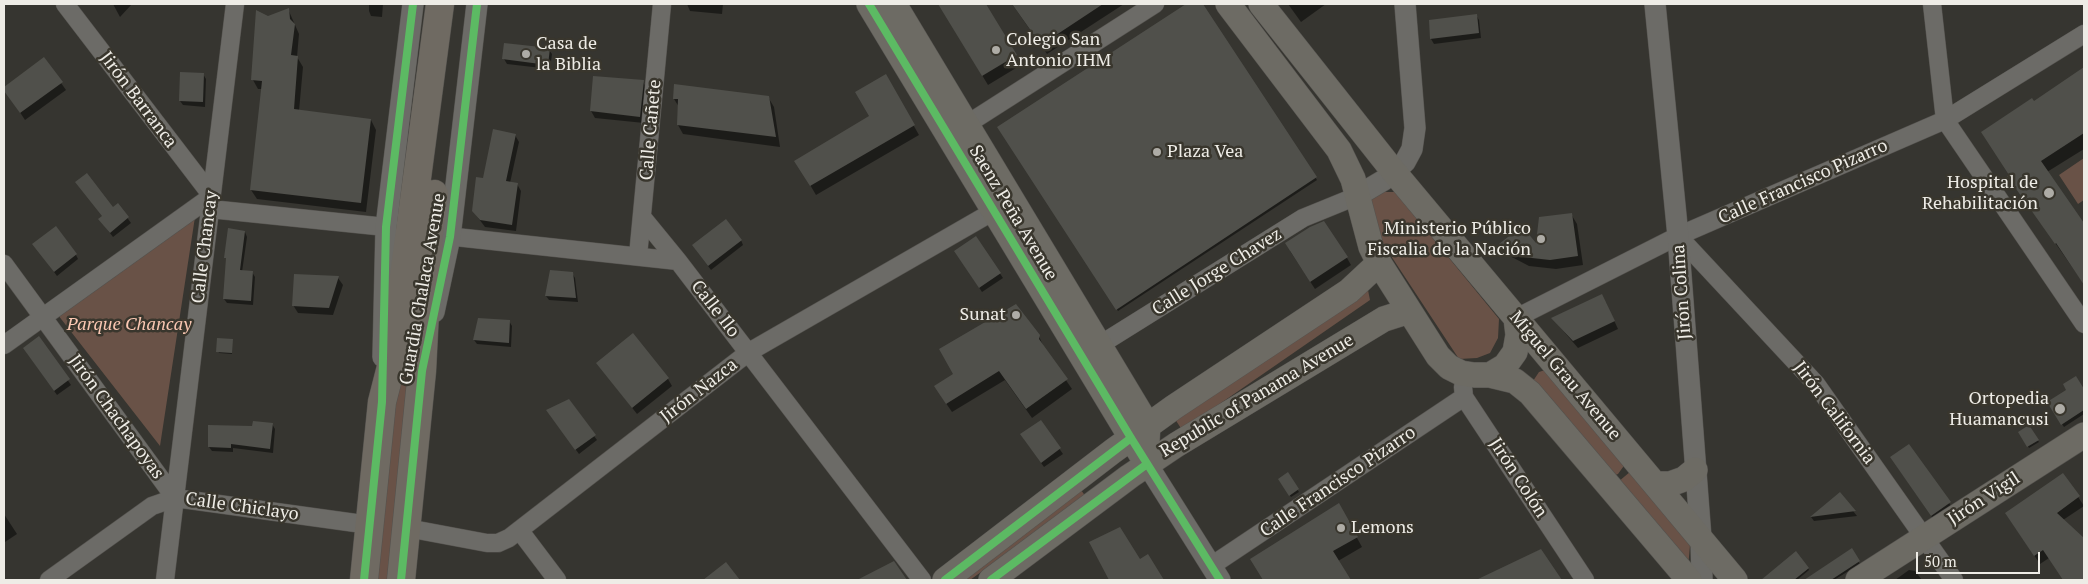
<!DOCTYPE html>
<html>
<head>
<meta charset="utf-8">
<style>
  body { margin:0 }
  #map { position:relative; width:2088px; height:584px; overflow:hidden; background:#363530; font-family:"PT Serif",serif }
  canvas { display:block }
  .frame { position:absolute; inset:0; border:5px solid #eeece6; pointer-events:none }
  .scale { position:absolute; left:1916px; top:552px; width:124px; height:22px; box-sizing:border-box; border:2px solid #eeece6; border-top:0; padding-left:6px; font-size:15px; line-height:18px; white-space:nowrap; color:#eeece6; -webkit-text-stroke:4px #39362d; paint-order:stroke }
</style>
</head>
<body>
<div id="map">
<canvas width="2088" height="584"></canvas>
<div class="frame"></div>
<div class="scale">50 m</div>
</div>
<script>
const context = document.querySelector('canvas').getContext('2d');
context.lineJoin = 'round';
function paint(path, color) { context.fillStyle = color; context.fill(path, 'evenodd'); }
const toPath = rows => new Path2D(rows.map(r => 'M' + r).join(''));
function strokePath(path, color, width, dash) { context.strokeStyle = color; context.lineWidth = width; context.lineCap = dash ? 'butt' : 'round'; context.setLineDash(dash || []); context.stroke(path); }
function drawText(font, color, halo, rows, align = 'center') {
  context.font = font + ' "PT Serif",serif'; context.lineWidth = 5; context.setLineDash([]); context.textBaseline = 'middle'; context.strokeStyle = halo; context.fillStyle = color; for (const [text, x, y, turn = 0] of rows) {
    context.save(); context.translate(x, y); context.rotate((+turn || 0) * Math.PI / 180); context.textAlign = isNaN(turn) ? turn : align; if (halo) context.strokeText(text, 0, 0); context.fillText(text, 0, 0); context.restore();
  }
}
const green = toPath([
  [2084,158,2084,200,2078,204,2059,175],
  [1383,192,1395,192,1499,319,1498,338,1490,353,1477,358,1459,359,1366,218,1372,198],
  [195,217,160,446,58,315],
  [1368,290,1370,300,1182,430,1175,419],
  [413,307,408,402,387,580,375,580,396,403],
  [1548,369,1626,463,1618,474,1610,477,1533,381,1539,372],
  [1637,466,1691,534,1688,568,1618,482],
  [1081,490,1086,497,970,580,955,580]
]);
const shadow = toPath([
  [113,4,132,4,120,17],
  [369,4,383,4,382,17,371,16,369,11],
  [687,4,723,4,722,14,690,11],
  [939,4,985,4,1021,65,988,85],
  [1012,4,1124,4,1047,54],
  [1189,4,1202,4,1317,180,1118,311,999,128],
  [1288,4,1326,4,1301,22],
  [288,9,299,34,297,57,303,67,299,111,371,120,376,130,366,212,257,199,251,190,262,89,258,89,253,80,268,17],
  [1476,15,1479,20,1481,38,1434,44,1431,39,1431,21],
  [549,50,552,54,550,69,507,64,504,59],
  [44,59,66,90,25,120,4,88],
  [2084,69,2084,149,2047,172,2084,226,2084,284,2009,177,2034,103],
  [203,74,206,79,205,107,183,105,180,101],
  [885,75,919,135,816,195,796,161,871,117],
  [643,82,647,89,644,123,595,118,591,111],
  [768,97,774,107,780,147,683,134,678,125,679,107,674,99],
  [515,135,519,142,510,183,517,184,521,191,516,231,485,227,473,211,484,180],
  [118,205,131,223,113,237,103,224],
  [1571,214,1577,224,1583,265,1556,269,1529,266,1506,254,1501,244,1536,246],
  [245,232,247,237,242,272,252,272,255,277,253,305,227,303,224,299,227,260,226,257],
  [976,237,1003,278,982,292,958,256],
  [741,240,743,245,711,270,696,250],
  [37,249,76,255,78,259,57,276],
  [1290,251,1347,258,1351,265,1315,289],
  [572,273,575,278,578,302,549,300,546,296],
  [338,278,343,285,333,315,298,313,293,305],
  [1606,303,1618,329,1578,348,1553,319],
  [509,321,512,326,511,347,477,344,474,340],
  [1039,336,1044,348,1072,389,1032,418,1005,380,952,412,941,396],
  [39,338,71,385,57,395,27,353],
  [232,340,232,354,219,353,218,351],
  [597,363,668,379,672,386,637,414],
  [2076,377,2084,391,2084,414,2064,427,2048,403,2068,390],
  [550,415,594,436,597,440,579,454],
  [1040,421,1063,454,1044,467,1024,439],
  [272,424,275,429,273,453,233,448,233,452,212,451,209,447,253,428],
  [2029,427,2039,442,2029,448,2020,432],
  [1909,446,1954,510,1936,523,1896,465],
  [1288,474,1299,492,1291,497,1279,480],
  [2063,474,2084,506,2063,520,2084,540,2084,580,2064,580,2049,558,2040,564,2006,514],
  [1840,494,1857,516,1814,521,1811,517],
  [1339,505,1362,547,1338,561,1350,580,1265,580,1252,559],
  [4,514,17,534,5,542,4,540],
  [1540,550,1560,580,1479,580],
  [1851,550,1860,564,1834,580,1812,580,1810,578],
  [1148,556,1163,580,1107,580,1140,560],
  [1808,568,1809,570,1797,580,1775,580,1771,574],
  [1909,570,1915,571,1922,580,1895,580]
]);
const building = toPath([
  [938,4,986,4,1017,55,982,76],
  [1012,4,1103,4,1041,45],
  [1186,4,1203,4,1317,177,1116,310,997,127],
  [289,8,290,19,295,24,291,55,298,56,294,109,371,119,361,203,250,190,262,81,251,80,256,10,268,16],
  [1477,14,1479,33,1430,39,1429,20],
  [504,43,550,48,548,65,502,59],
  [44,57,63,82,20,113,4,91,4,87],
  [2084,67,2084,133,2041,161,2084,223,2084,285,2056,243,2055,244,2007,176,2009,175,1981,132,2032,98,2034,101],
  [180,72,204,73,203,102,179,101],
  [886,74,915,125,810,186,794,161,869,116,855,92],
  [593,76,644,80,640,117,590,111],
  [674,84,769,96,776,137,677,125,678,99,673,99],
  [493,129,516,134,506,181,518,183,512,225,480,220,472,211,476,177,483,178],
  [87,173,113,207,118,203,129,217,110,233,98,219,102,216,75,182],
  [1572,213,1578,256,1550,260,1523,257,1499,244,1522,226,1536,243,1539,217],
  [726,219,742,240,708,266,692,245],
  [1324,221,1348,257,1310,282,1285,243,1310,227],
  [56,226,77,254,54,272,32,244],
  [228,228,245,231,240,270,253,271,251,301,223,299,226,258,224,258],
  [976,236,1001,273,979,288,954,251],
  [550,270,573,272,576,298,545,296],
  [294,274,339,276,329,308,292,306],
  [1602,294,1615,321,1573,341,1551,318],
  [1016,304,1040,335,1039,339,1068,379,1026,409,999,371,946,404,934,386,953,374,939,349],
  [478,318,510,320,509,343,473,340],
  [633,333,669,378,632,408,596,363],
  [39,336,70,379,54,391,23,348],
  [217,338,233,339,232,353,216,352],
  [2076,376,2084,389,2084,410,2061,425,2047,402,2066,390,2063,384],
  [569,399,596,435,575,450,546,410],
  [1041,420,1061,448,1041,463,1020,434],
  [253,421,273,423,270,449,231,444,231,448,208,447,208,425,252,426],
  [2029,425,2039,440,2027,447,2018,432],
  [1909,444,1951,502,1931,516,1890,457],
  [1288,472,1299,489,1289,496,1278,479],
  [2063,473,2080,496,2057,513,2084,538,2084,580,2063,580,2043,550,2034,556,2005,513],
  [1840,492,1856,511,1810,517],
  [1339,503,1358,537,1333,551,1351,580,1263,580,1250,559],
  [1120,527,1140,559,1148,554,1164,580,1109,580,1089,542],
  [1852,548,1860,561,1831,580,1804,580],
  [1541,549,1562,580,1476,580],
  [1796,551,1809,568,1794,580,1761,580],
  [894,561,907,580,857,580],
  [726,562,740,580,703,580]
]);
const minor = toPath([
  [1932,4,1945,120,2084,324],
  [958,130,1155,4],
  [210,209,386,227],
  [642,217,678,261],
  [437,235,678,261,922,580],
  [1678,236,1816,384,1954,580],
  [638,256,662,4],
  [4,264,175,498],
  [1516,318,1678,236,1945,120,2084,34],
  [4,345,212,196,65,4],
  [1090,351,1303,218,1357,196],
  [1463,387,1464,397,1585,580],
  [407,528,487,543,498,543,509,538,749,352,994,211],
  [520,531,557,580],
  [1211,566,1464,397],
  [49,580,152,506,175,498,370,525],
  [165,580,235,4]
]);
const tertiary = toPath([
  [1655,4,1678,236,1701,538,1702,580],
  [1357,196,1384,180,1405,162,1412,149,1415,128,1405,4],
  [434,312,450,237,477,4],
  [383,357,386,227,413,4],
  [1147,464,1220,580]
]);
const secondary = toPath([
  [869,4,1147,464],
  [894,4,1148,426,1147,441],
  [1228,4,1339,150,1353,179,1371,247,1379,263,1438,356,1449,367,1461,373,1474,375,1490,375,1515,381,1530,393,1689,580],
  [1261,4,1394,172,1735,580],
  [1490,375,1505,366,1515,352,1518,335,1516,318],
  [1656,484,1670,484,1684,479,1695,470],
  [945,580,1113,451,1174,407,1349,291,1379,263],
  [991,580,1130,476,1176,445,1384,319,1409,311],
  [1858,580,2084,435]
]);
const primary = toPath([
  [364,580,382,402,393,359,440,4],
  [401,580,422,371,429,234,434,194]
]);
const cycleway = toPath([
  [869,4,1131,438,1220,580],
  [364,580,382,402,386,227,413,4],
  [401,580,422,371,450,237,477,4],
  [945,580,1131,438],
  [991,580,1147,464]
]);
const markers = [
  [996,50,5,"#aeaca6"],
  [526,54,5,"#aeaca6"],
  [1157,152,5,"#aeaca6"],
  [2049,193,6,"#aeaca6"],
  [1541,239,5,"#aeaca6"],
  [1016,315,5,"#aeaca6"],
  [2060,409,6,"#aeaca6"],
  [1341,528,5,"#aeaca6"]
];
const poiNames = [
  ["Colegio San",1006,40],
  ["Antonio IHM",1006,61],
  ["Casa de",536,44],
  ["la Biblia",536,65],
  ["Plaza Vea",1167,152],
  ["Hospital de",2038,183,"right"],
  ["Rehabilitación",2038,204,"right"],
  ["Ministerio Público",1531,229,"right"],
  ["Fiscalia de la Nación",1531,250,"right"],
  ["Sunat",1006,315,"right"],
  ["Ortopedia",2049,399,"right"],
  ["Huamancusi",2049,420,"right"],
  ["Lemons",1351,528]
];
const streetNames = [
  ["Jirón Barranca",138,100,53],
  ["Calle Cañete",651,130,-85],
  ["Calle Francisco Pizarro",1803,182,-24],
  ["Saenz Peña Avenue",1013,213,59],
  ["Calle Chancay",205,247,-83],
  ["Calle Jorge Chavez",1217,272,-32],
  ["Guardia Chalaca Avenue",423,289,-80],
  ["Jirón Colina",1682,292,-94],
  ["Calle Ilo",715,309,52],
  ["Miguel Grau Avenue",1565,376,50],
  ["Jirón Nazca",699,391,-38],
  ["Republic of Panama Avenue",1257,396,-31],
  ["Jirón California",1834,413,53],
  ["Jirón Chachapoyas",116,417,54],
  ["Jirón Colón",1518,478,57],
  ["Calle Francisco Pizarro",1338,482,-34],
  ["Jirón Vigil",1984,499,-33],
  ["Calle Chiclayo",242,507,8]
];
const parkNames = [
  ["Parque Chancay",129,325]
];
paint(green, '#695247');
paint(shadow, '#0007');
paint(building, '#50504b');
strokePath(minor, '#54524e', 19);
strokePath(tertiary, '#54524e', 22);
strokePath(secondary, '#54524e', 26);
strokePath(primary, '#54524e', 29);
strokePath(minor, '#6c6b67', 18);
strokePath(tertiary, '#6c6b67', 21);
strokePath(secondary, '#6d6b64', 25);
strokePath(primary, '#6f6a62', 28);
strokePath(cycleway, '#5cba63', 8);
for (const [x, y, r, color] of markers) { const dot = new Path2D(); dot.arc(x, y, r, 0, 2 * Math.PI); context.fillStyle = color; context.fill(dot); strokePath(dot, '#39362d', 2); }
drawText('18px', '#eeece6', '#39362d', poiNames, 'left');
drawText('18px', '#eeece6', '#39362d', streetNames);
drawText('italic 18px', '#fbc8b3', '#39362d', parkNames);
</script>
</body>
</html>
